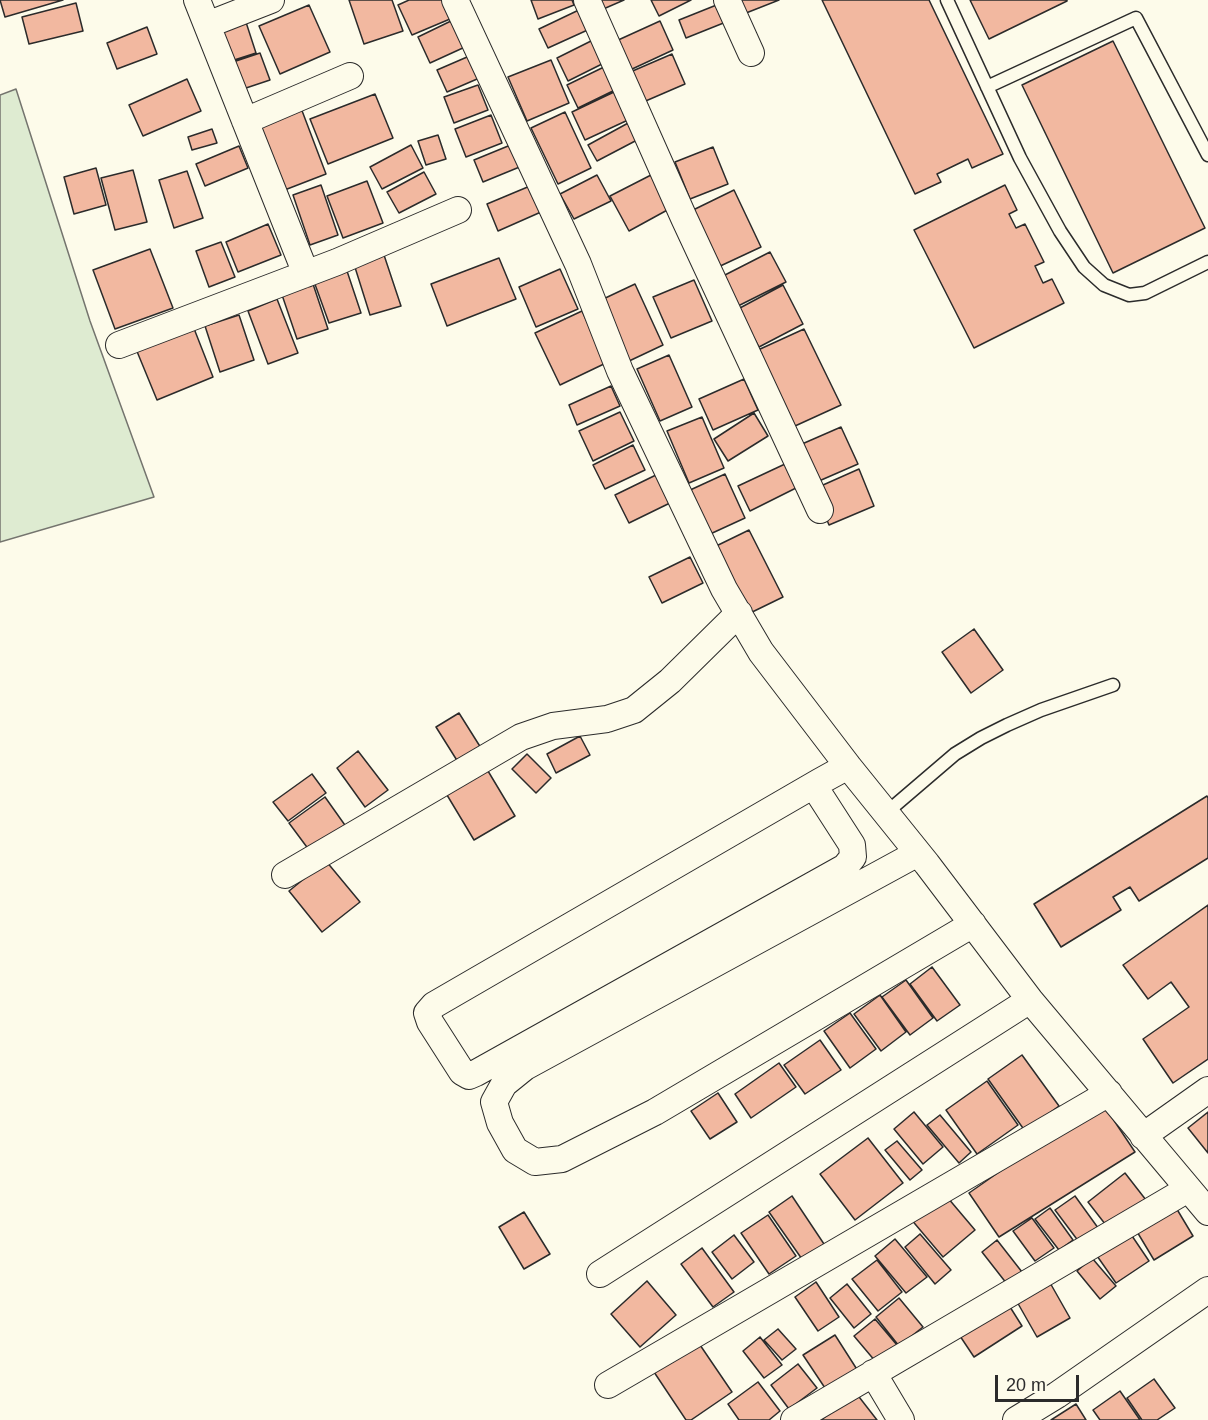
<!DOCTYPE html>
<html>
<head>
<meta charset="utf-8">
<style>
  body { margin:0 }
  #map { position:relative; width:1208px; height:1420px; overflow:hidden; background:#fdfbea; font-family:Arial,sans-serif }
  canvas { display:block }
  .scale { position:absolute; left:995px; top:1375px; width:84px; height:27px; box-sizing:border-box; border:3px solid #2b2b2b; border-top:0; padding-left:8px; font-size:18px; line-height:21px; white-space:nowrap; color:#2b2b2b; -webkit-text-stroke:4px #fdfbea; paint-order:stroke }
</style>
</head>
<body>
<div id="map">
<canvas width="1208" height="1420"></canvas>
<div class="scale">20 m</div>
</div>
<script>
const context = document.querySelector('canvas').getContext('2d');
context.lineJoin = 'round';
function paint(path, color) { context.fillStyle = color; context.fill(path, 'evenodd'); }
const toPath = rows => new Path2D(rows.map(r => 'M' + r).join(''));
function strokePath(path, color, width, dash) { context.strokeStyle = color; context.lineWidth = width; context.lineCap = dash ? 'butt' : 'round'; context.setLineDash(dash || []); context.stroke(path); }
const green = toPath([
  [16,89,90,321,154,497,0,542,0,95,16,89]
]);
const building = toPath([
  [0,0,63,0,5,17,0,0],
  [349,0,392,0,403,31,364,44,349,0],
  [409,0,442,0,450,19,412,35,398,5,409,0],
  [531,0,572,0,574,5,538,19,531,0],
  [597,0,624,0,601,10,597,0],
  [651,0,691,0,659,16,651,0],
  [735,0,779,0,741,15,735,0],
  [822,0,929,0,1003,154,972,168,968,159,937,174,941,182,915,194,822,0],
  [970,0,1067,0,1067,1,989,39,970,0],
  [76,3,83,31,29,44,22,17,76,3],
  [719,4,726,22,686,38,679,20,719,4],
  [309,5,330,52,280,74,259,26,309,5],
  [583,8,592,28,548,48,539,29,583,8],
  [243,13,256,53,228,62,215,22,243,13],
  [453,20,465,47,430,63,418,37,453,20],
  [660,21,673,50,630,70,616,41,660,21],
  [147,27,157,54,117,69,107,43,147,27],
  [595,39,606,62,568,81,557,58,595,39],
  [1113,41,1205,228,1113,273,1022,85,1113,41],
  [260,53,270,80,240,90,230,63,260,53],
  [474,54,484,76,447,92,437,70,474,54],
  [672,54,685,84,641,103,628,73,672,54],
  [551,60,569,103,527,121,508,77,551,60],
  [606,66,617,89,578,108,567,85,606,66],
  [187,79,201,111,143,136,129,105,187,79],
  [478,85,488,110,454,123,444,97,478,85],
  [614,92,628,120,585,140,572,112,614,92],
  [375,94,393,138,328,164,310,119,375,94],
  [301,108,326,174,282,191,257,124,301,108],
  [565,112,591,168,558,184,531,128,565,112],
  [491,115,502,143,466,157,455,129,491,115],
  [630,122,639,139,597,161,588,145,630,122],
  [212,129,217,143,192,150,188,137,212,129],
  [438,135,446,159,426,165,418,141,438,135],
  [513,144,522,166,483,182,474,160,513,144],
  [411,145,423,168,382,189,370,167,411,145],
  [239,146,248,168,205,186,196,164,239,146],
  [713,147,728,184,690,199,675,162,713,147],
  [96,168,106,205,74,214,64,177,96,168],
  [133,170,147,222,115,230,101,178,133,170],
  [187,171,203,218,174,228,159,180,187,171],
  [424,172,436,194,399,213,387,192,424,172],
  [653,174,671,208,629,231,610,196,653,174],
  [597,175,611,201,574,219,560,194,597,175],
  [367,181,383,223,343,238,327,196,367,181],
  [321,185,338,235,310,245,293,195,321,185],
  [1005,185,1017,210,1009,214,1016,228,1025,224,1044,262,1035,266,1043,283,1052,279,1064,303,974,348,914,230,1005,185],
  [530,186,541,212,498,231,487,204,530,186],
  [734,190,761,247,716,268,689,212,734,190],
  [268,224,281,255,238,272,226,242,268,224],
  [221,242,235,277,209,287,196,251,221,242],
  [150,249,173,308,115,329,93,270,150,249],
  [383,252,401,306,370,315,353,261,383,252],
  [770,252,786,282,736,307,721,277,770,252],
  [499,258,516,299,447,326,431,284,499,258],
  [345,265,361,313,329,323,312,276,345,265],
  [560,269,578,309,536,327,519,287,560,269],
  [311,278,328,329,297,339,280,289,311,278],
  [694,280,712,321,671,338,653,297,694,280],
  [635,284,663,345,627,362,599,301,635,284],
  [783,285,803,324,759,347,738,309,783,285],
  [277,299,298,353,268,364,248,311,277,299],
  [582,311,606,363,560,385,535,333,582,311],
  [239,315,254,360,220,372,205,326,239,315],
  [193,326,213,377,157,400,136,349,193,326],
  [804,329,841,405,795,426,758,350,804,329],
  [669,355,692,407,660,421,637,369,669,355],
  [744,379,758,410,713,430,699,399,744,379],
  [611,386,620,406,577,425,569,405,611,386],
  [620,412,634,441,593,461,579,431,620,412],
  [754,413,768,436,728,461,714,439,754,413],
  [702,417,724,468,689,483,667,431,702,417],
  [841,427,858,464,819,481,802,444,841,427],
  [633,445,645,470,605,489,593,465,633,445],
  [785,464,796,488,750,511,738,486,785,464],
  [859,469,874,506,829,525,814,489,859,469],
  [658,474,672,502,629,523,615,495,658,474],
  [725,474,745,518,708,535,688,491,725,474],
  [749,530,783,597,742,617,708,550,749,530],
  [690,557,703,583,662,603,649,577,690,557],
  [974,629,1003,670,971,693,942,652,974,629],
  [459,713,486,756,463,770,436,727,459,713],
  [580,736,590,755,556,773,547,754,580,736],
  [358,751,388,790,365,807,337,768,358,751],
  [527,754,551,778,536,793,512,769,527,754],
  [485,766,515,816,474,840,444,790,485,766],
  [312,774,326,793,288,821,273,802,312,774],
  [1207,796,1208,798,1208,858,1139,901,1130,887,1113,897,1121,910,1061,947,1034,904,1207,796],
  [325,797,347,828,312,854,289,823,325,797],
  [326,861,360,902,322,932,289,891,326,861],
  [1208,905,1208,1059,1173,1083,1143,1039,1189,1007,1171,982,1148,999,1123,965,1208,905],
  [932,967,960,1005,937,1021,910,984,932,967],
  [906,980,933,1018,910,1035,882,997,906,980],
  [880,995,906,1032,881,1051,854,1014,880,995],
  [850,1013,876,1049,850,1068,824,1031,850,1013],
  [820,1040,841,1070,805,1094,784,1065,820,1040],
  [1022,1055,1059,1106,1025,1131,988,1079,1022,1055],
  [779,1063,796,1087,751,1118,735,1094,779,1063],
  [987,1081,1018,1125,977,1154,946,1110,987,1081],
  [718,1093,737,1122,710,1139,691,1111,718,1093],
  [1101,1101,1135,1152,999,1237,969,1193,1101,1101],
  [914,1112,943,1147,923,1164,894,1129,914,1112],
  [1208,1112,1208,1153,1188,1128,1208,1112],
  [940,1115,971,1152,959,1163,927,1125,940,1115],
  [868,1138,903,1183,855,1220,820,1174,868,1138],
  [897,1141,922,1170,910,1180,885,1150,897,1141],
  [1125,1173,1146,1200,1109,1229,1088,1202,1125,1173],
  [942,1191,975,1230,943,1257,910,1218,942,1191],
  [792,1196,826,1247,804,1262,769,1212,792,1196],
  [1075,1196,1101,1232,1082,1246,1055,1210,1075,1196],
  [1175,1206,1193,1236,1154,1260,1136,1230,1175,1206],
  [1050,1208,1073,1240,1059,1250,1035,1219,1050,1208],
  [524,1212,550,1254,524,1269,499,1227,524,1212],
  [768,1215,796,1256,769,1274,741,1233,768,1215],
  [1032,1218,1054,1248,1035,1261,1013,1231,1032,1218],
  [1128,1230,1149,1261,1116,1283,1095,1253,1128,1230],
  [920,1234,951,1270,935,1284,905,1247,920,1234],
  [734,1235,754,1262,732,1279,712,1252,734,1235],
  [895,1239,927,1277,906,1293,875,1256,895,1239],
  [997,1240,1022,1272,1007,1284,982,1252,997,1240],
  [702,1248,734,1292,713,1307,681,1264,702,1248],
  [1092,1258,1116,1286,1100,1299,1077,1271,1092,1258],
  [877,1260,902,1292,878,1311,852,1279,877,1260],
  [647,1281,676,1315,640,1347,611,1314,647,1281],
  [1049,1281,1070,1318,1037,1337,1016,1300,1049,1281],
  [816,1282,839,1317,818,1331,795,1297,816,1282],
  [847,1284,871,1314,854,1328,830,1298,847,1284],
  [899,1298,923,1327,899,1346,876,1317,899,1298],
  [1005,1299,1022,1326,974,1357,956,1330,1005,1299],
  [875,1319,902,1351,881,1368,854,1336,875,1319],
  [778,1329,796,1349,782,1360,764,1340,778,1329],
  [835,1335,858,1371,827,1391,803,1355,835,1335],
  [760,1337,782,1365,764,1378,743,1351,760,1337],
  [698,1342,732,1392,691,1420,686,1420,654,1372,698,1342],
  [798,1364,817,1388,789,1409,771,1385,798,1364],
  [1154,1379,1175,1408,1157,1420,1142,1420,1127,1398,1154,1379],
  [758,1382,780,1411,769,1420,739,1420,728,1404,758,1382],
  [1120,1391,1140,1420,1100,1420,1093,1410,1120,1391],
  [856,1393,877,1420,821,1420,856,1393],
  [1076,1404,1086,1420,1051,1420,1076,1404]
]);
const lane = toPath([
  [947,0,1020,158,1060,231,1084,267,1104,285,1129,295,1145,293,1208,262],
  [987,87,1136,18,1208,155],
  [886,813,955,754,981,738,1007,725,1041,710,1113,685]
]);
const street = toPath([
  [197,0,306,274],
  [455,0,578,264,620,371,724,589,761,652,848,766,927,864,1030,1000,1208,1212],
  [587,0,684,218,820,510],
  [727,0,751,53],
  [207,25,271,0],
  [245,121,350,76],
  [119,345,337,262,458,210],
  [814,786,852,845,853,857,845,867,476,1073,469,1076,462,1072,430,1022,427,1013,434,1005,819,782,848,766],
  [918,853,525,1067,504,1084,494,1102,500,1123,515,1150,535,1162,562,1159,655,1112,973,924],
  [285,875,521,737,553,726,607,719,634,710,670,681,739,613],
  [1143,1136,1208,1090],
  [600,1274,1030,1000],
  [873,1373,901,1420],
  [608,1385,1109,1093],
  [794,1420,1188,1189],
  [1016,1420,1057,1395,1208,1290]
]);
paint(green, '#deebd1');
strokePath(green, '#74746e', 1.5);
paint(building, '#f2b8a0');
strokePath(building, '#2b2b2b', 1.5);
strokePath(lane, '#2b2b2b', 15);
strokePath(street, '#2b2b2b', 28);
strokePath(lane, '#fdfbea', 12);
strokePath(street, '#fdfbea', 26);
</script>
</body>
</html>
